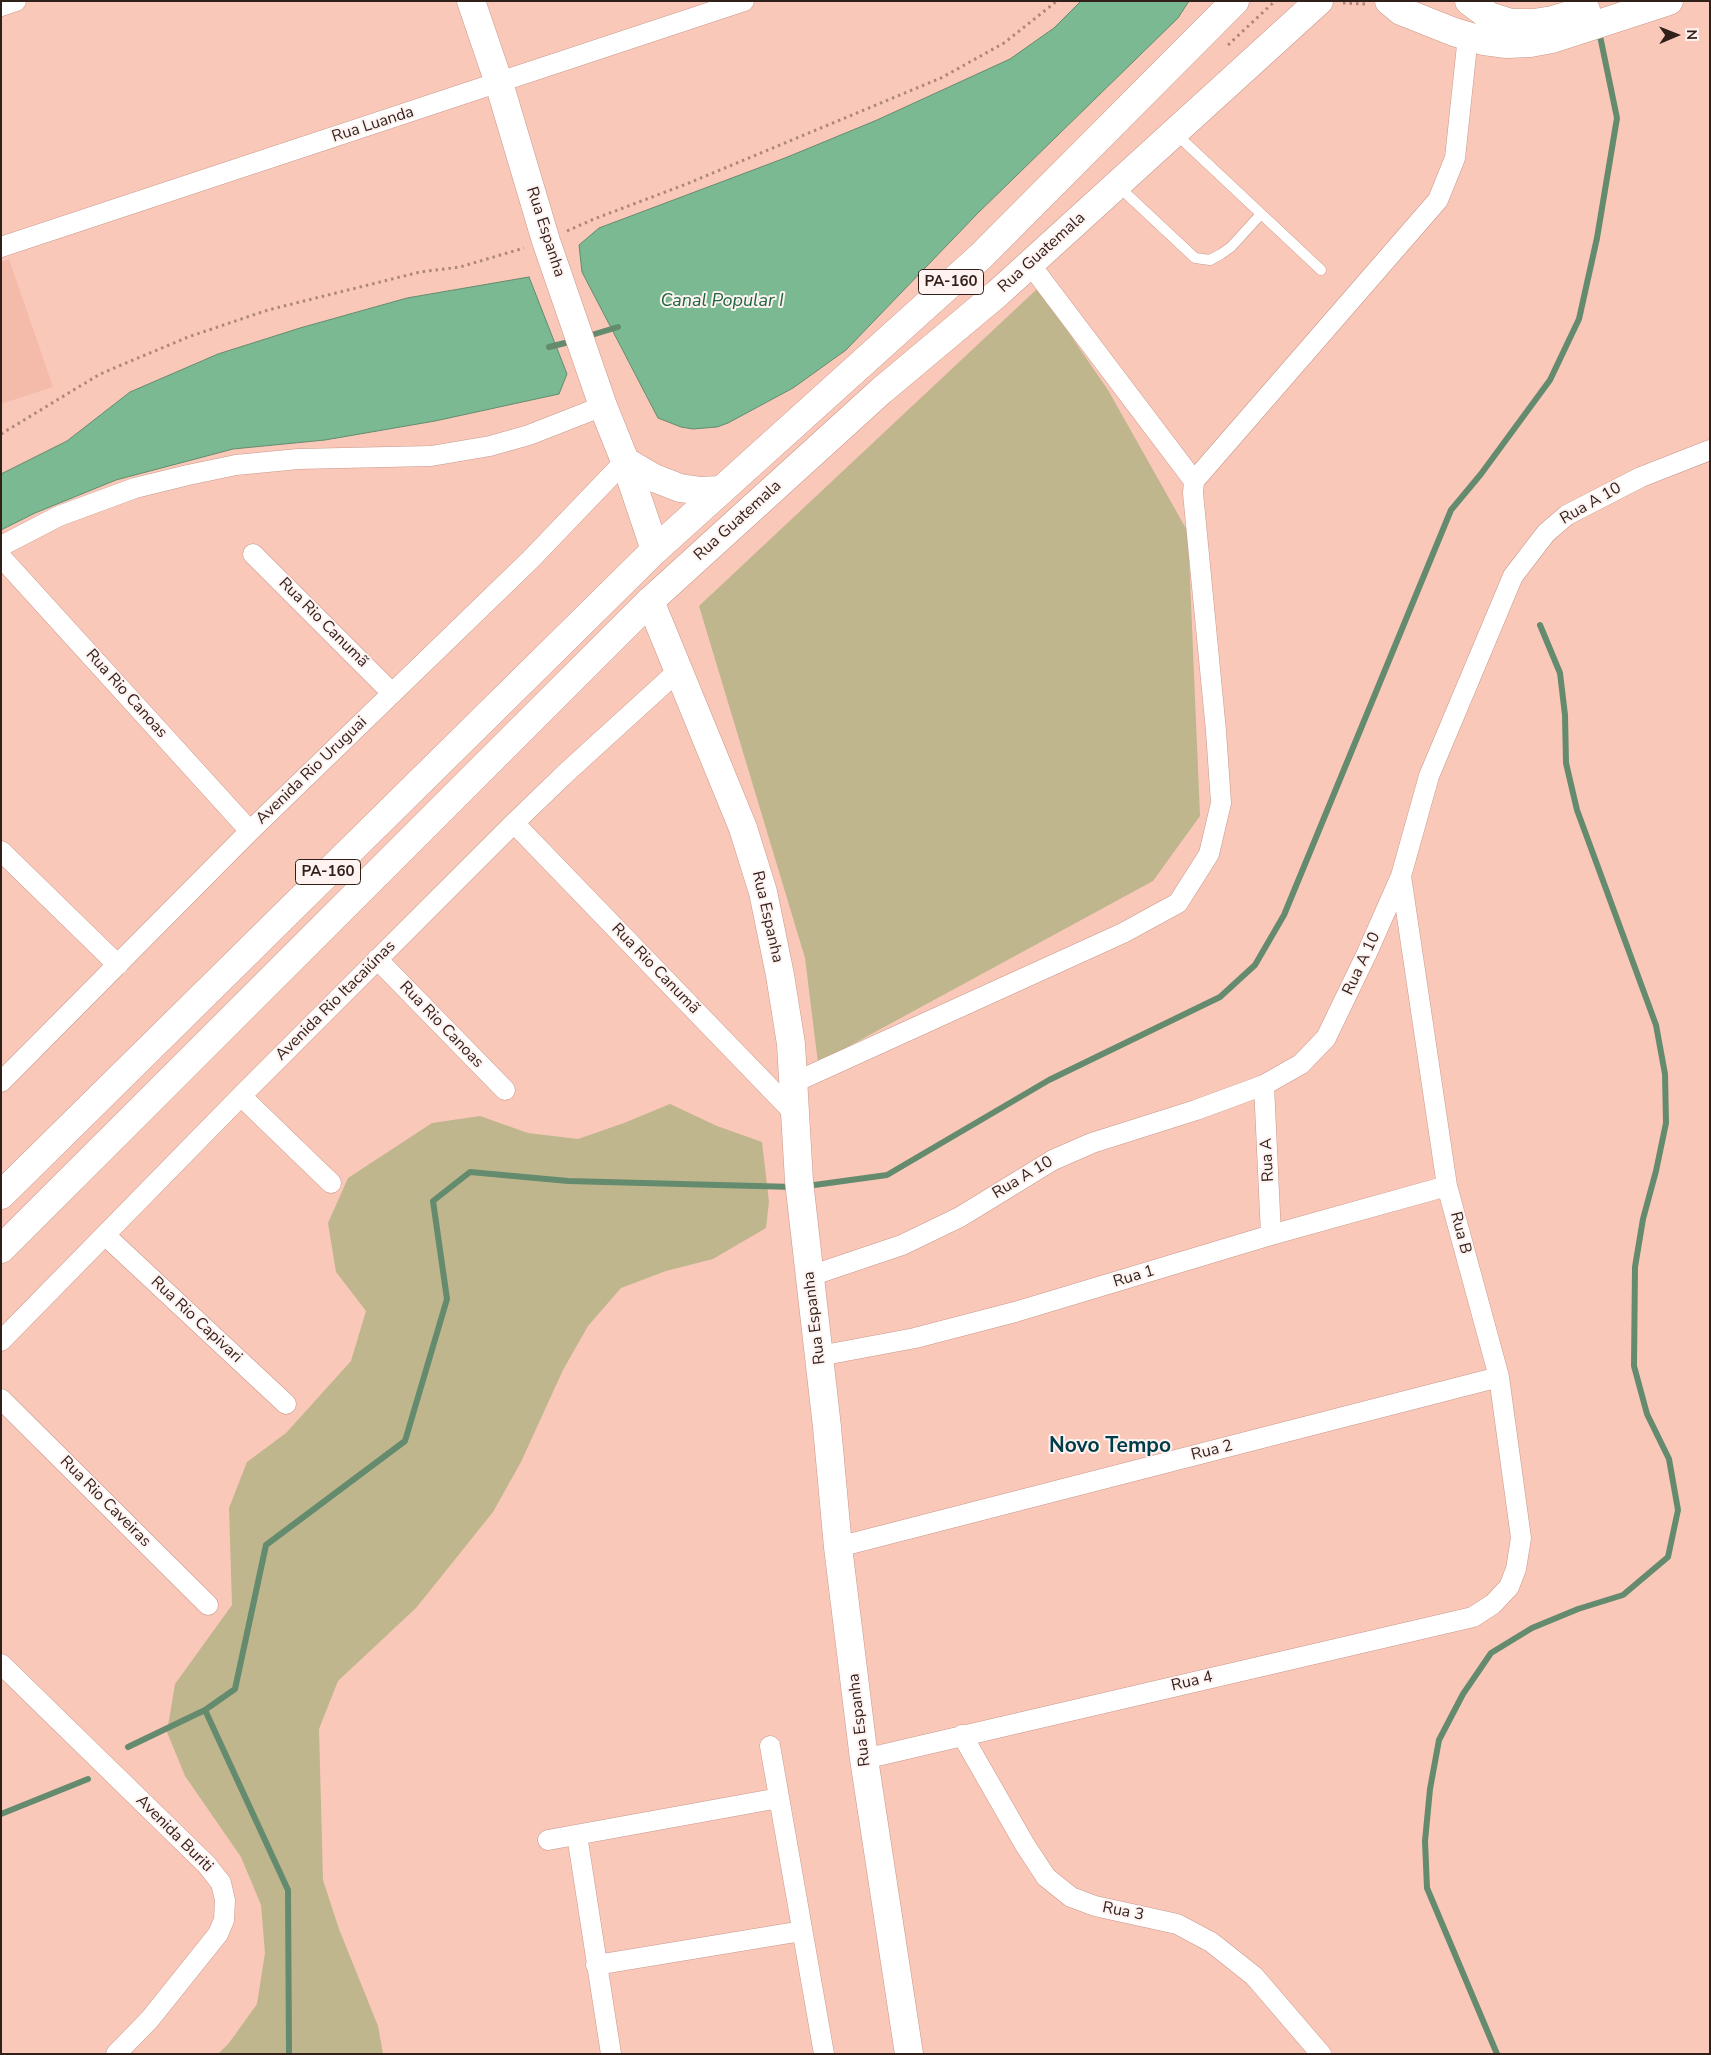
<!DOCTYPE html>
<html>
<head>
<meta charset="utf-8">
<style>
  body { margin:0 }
  #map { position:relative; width:1711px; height:2055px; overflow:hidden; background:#fac8b9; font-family:"Nunito Sans",sans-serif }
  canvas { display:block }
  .frame { position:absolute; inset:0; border:2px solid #311f1a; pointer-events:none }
  .north { position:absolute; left:1651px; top:10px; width:50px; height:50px; -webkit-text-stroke:4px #fef3f0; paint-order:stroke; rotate:89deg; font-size:14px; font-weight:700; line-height:20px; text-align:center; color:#311f1a }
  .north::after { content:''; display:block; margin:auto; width:18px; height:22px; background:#311f1a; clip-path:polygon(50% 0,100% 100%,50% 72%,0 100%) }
</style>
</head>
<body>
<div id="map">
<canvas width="1711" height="2055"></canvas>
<div class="frame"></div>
<div class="north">N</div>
</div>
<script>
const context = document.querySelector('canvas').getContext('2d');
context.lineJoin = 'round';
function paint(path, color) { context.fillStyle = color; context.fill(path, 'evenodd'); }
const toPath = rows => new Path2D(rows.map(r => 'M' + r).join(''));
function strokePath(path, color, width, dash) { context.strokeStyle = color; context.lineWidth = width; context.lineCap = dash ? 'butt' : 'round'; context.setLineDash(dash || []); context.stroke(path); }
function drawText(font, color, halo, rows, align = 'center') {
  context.font = font + ' "Nunito Sans",sans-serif'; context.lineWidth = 4; context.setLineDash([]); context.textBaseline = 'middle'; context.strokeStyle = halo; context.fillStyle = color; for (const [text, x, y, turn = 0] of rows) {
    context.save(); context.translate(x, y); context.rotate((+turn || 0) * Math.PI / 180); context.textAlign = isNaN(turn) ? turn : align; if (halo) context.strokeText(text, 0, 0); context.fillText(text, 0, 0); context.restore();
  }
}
const built = toPath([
  [9,259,53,387,1,404,1,262]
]);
const green = toPath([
  [1038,288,1108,390,1188,532,1200,816,1153,881,818,1063,805,958,699,606],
  [670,1104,717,1126,762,1142,769,1202,766,1228,713,1259,666,1271,621,1288,588,1326,563,1370,521,1462,493,1512,416,1608,338,1681,319,1729,323,1880,339,1929,378,2026,383,2054,218,2054,229,2043,257,2004,265,1953,261,1905,241,1857,185,1776,167,1732,175,1684,232,1605,229,1508,247,1462,286,1433,351,1361,366,1311,336,1272,328,1223,348,1178,432,1123,480,1116,528,1133,578,1139,624,1123]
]);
const water = toPath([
  [1081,1,1189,1,1178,18,977,214,846,350,793,388,728,423,717,427,693,429,681,427,658,418,582,272,579,245,599,228,785,158,877,120,1010,59,1054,28,1081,1],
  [529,277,567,374,559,394,435,421,325,440,233,449,116,480,35,513,1,530,1,474,67,441,130,392,218,354,300,328,407,298,529,277]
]);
const stream = toPath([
  [585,337,618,327],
  [549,347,573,341],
  [807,1186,887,1175,1049,1080,1220,997,1255,965,1284,915,1451,510,1481,474,1550,380,1579,319,1597,238,1617,118,1599,31],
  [205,1710,288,1890,289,2054],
  [128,1747,205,1710,235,1689,266,1545,405,1441,447,1299,433,1201,470,1172,568,1181,794,1187],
  [1,1814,88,1779],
  [1497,2054,1427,1888,1425,1841,1430,1789,1439,1740,1463,1694,1491,1653,1532,1628,1578,1609,1623,1595,1668,1557,1678,1510,1669,1459,1647,1414,1634,1366,1635,1267,1643,1219,1656,1171,1666,1123,1665,1074,1656,1025,1577,810,1566,763,1565,715,1560,673,1540,625]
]);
const path = toPath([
  [1343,3,1366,4],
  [1228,45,1275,1],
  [567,231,594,219,689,183,941,78,1004,43,1057,1],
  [1,434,100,374,188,337,268,310,420,272,460,267,524,248]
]);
const lane = toPath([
  [1175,133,1321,270],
  [1117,185,1195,258,1210,260,1221,254,1231,247,1261,214]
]);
const street = toPath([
  [1,6,16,1],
  [1,247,744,1],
  [1030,264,1194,481],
  [1,546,59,516,135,488,188,475,236,465,298,459,431,456,490,446,529,435,603,406],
  [253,554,392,693],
  [1,557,250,831],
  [514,823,795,1114],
  [1,851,118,965],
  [377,959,505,1090],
  [1,1082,250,831,531,559,625,461],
  [793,1083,1123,933,1178,903,1209,854,1221,803,1216,731,1193,493,1194,481,1438,200,1455,158,1468,36],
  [1264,1085,1271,1235],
  [241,1096,331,1183],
  [106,1236,286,1404],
  [810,1276,902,1245,960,1217,1053,1160,1092,1143,1196,1110,1264,1085,1301,1064,1326,1038,1367,953,1401,876,1429,776,1513,576,1546,533,1567,515,1641,477,1710,450],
  [1,1341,241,1096,514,823,567,772,679,670],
  [819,1356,915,1338,1015,1312,1271,1235,1447,1186],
  [1,1399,208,1605],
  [838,1547,1499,1377],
  [1,1664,207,1865,221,1883,225,1900,224,1920,218,1934,150,2019,116,2054],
  [962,1735,1025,1845,1046,1877,1071,1897,1095,1906,1177,1924,1211,1942,1254,1976,1321,2054],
  [770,1746,824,2054],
  [864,1759,1473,1617,1493,1604,1509,1587,1516,1569,1521,1538,1499,1377,1447,1186,1401,876],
  [577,1835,611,2054],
  [548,1840,779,1798],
  [596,1965,802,1931]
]);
const secondary = toPath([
  [471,1,499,83,546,241,603,406,625,461,655,550],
  [1389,1,1401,11,1454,32,1484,41,1507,44,1530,43,1552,39,1669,1],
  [1469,1,1489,16,1511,23,1534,23,1553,20,1586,10],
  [625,461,654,478,680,488,701,491,720,490],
  [650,601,743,828,763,892,780,975,791,1044,799,1181,827,1427,838,1547,864,1759,909,2054]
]);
const primary = toPath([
  [1,1195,655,550,981,256,1235,1],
  [1,1249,650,601,881,391,998,293,1319,1]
]);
const shields = [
  [951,282,65],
  [328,872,65]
];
const shieldNames = [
  ["PA-160",951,282],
  ["PA-160",328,872]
];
const streetNames = [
  ["Rua Luanda",373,125,-18],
  ["Rua Espanha",545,232,72],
  ["Rua Guatemala",1042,253,-42],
  ["Rua A 10",1591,504,-30],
  ["Rua Guatemala",738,521,-42],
  ["Rua Rio Canumã",323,623,45],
  ["Rua Rio Canoas",126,694,48],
  ["Avenida Rio Uruguai",312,771,-44],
  ["Rua Espanha",767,917,77],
  ["Rua A 10",1362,964,-65],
  ["Rua Rio Canumã",655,969,46],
  ["Avenida Rio Itacaiúnas",336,1001,-45],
  ["Rua Rio Canoas",441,1025,46],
  ["Rua A",1268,1160,-93],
  ["Rua A 10",1023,1178,-31],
  ["Rua B",1460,1233,75],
  ["Rua 1",1134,1277,-17],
  ["Rua Espanha",815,1318,-97],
  ["Rua Rio Capivari",196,1320,43],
  ["Rua 2",1212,1451,-14],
  ["Rua Rio Caveiras",105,1502,45],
  ["Rua 4",1192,1682,-13],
  ["Rua Espanha",860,1720,-97],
  ["Avenida Buriti",174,1834,45],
  ["Rua 3",1123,1912,11]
];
const waterNames = [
  ["Canal Popular I",722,302]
];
const districtNames = [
  ["Novo Tempo",1110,1447]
];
paint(built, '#f4bbaa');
paint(green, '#bfb68d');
paint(water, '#7ab992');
strokePath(water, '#648b6e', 1);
strokePath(stream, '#648b6e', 6);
strokePath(lane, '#c8988b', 11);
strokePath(street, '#c8988b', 21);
strokePath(secondary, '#c8988b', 29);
strokePath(primary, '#c8988b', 29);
strokePath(path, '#ad877c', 3, [2.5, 4]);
strokePath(lane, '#fff', 10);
strokePath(street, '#fff', 20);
strokePath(secondary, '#fff', 28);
strokePath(primary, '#fff', 28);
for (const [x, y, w] of shields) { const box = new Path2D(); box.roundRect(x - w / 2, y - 12.5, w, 25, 4); context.fillStyle = '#fef3f0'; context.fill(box); strokePath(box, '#311f1a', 1); }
drawText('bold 15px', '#311f1a', null, shieldNames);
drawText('16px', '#311f1a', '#fef3f0', streetNames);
drawText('italic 18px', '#1e6641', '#fef3f0', waterNames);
drawText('bold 21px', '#003d49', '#fef3f0', districtNames);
</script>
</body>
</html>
